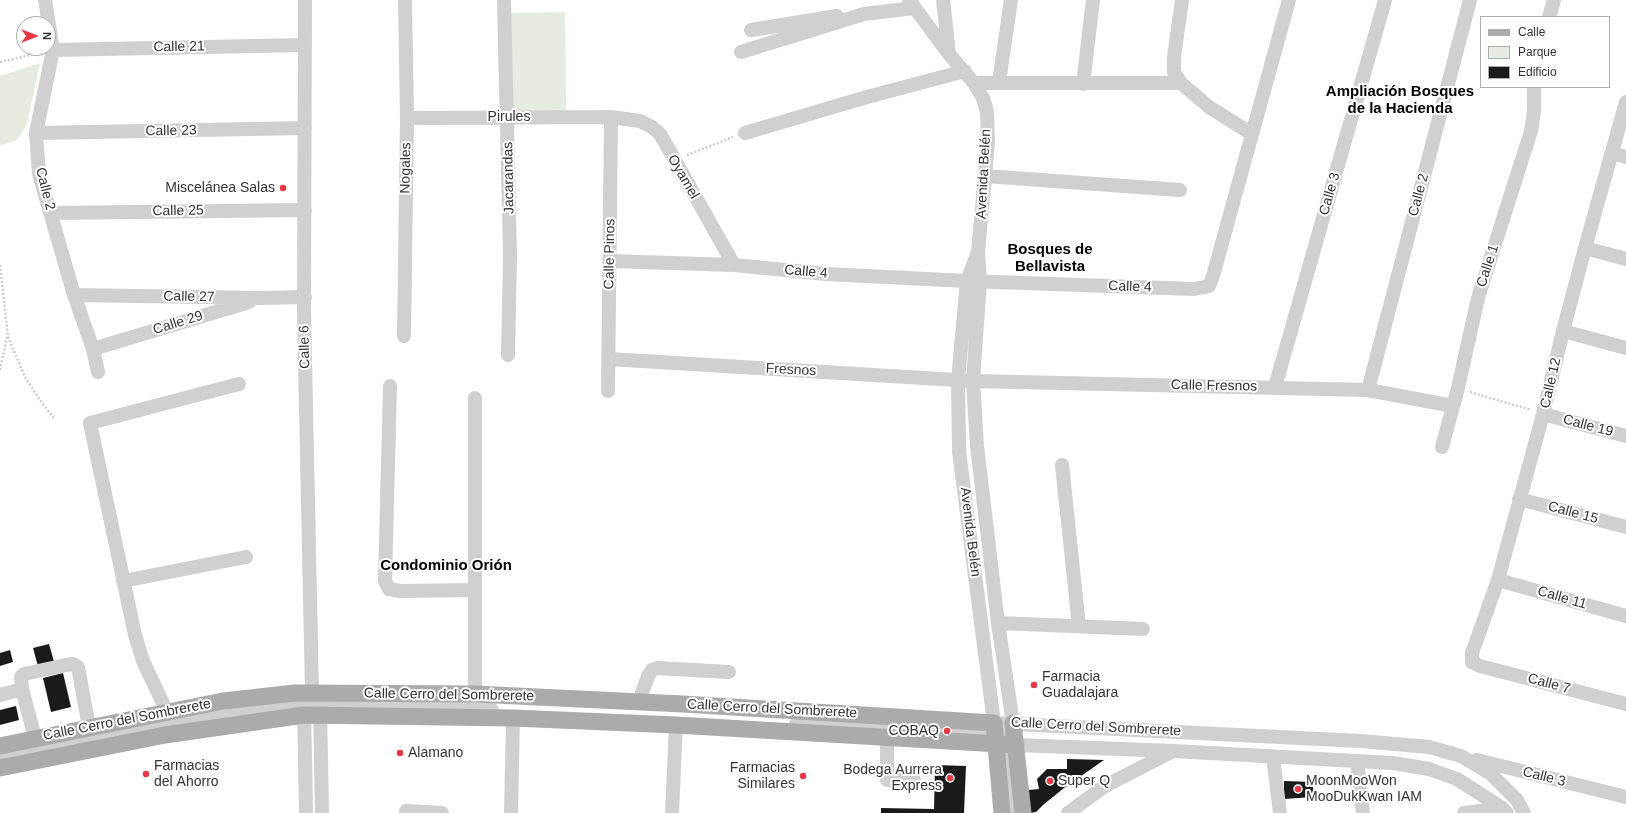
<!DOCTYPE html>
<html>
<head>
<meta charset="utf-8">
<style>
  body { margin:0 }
  #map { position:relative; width:1626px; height:813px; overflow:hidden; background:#fff; font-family:Arial,sans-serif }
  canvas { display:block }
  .legend { position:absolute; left:1480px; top:16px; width:130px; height:72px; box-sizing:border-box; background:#fff; border:1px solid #adadad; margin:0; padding:5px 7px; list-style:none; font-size:12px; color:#333 }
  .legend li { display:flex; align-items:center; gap:8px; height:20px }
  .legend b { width:20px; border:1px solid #adadad }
  .north { position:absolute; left:16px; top:16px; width:40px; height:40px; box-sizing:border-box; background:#fff; border:1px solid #adadad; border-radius:50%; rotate:90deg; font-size:11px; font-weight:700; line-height:16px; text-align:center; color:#333 }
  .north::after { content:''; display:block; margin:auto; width:14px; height:18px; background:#e63946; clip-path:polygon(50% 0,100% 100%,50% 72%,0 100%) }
</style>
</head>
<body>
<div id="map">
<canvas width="1626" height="813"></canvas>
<ul class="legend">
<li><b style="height:5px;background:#ababab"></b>Calle</li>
<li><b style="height:11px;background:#e6ecdf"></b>Parque</li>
<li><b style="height:11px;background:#1a1a1a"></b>Edificio</li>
</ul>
<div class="north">N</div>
</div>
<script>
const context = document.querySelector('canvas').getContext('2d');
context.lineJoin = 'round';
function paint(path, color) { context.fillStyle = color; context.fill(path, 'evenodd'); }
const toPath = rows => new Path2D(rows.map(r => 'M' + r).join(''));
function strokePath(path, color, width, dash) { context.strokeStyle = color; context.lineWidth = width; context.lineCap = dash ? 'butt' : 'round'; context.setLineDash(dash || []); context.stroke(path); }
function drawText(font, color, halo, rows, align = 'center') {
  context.font = font + ' Arial,sans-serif'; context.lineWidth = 4; context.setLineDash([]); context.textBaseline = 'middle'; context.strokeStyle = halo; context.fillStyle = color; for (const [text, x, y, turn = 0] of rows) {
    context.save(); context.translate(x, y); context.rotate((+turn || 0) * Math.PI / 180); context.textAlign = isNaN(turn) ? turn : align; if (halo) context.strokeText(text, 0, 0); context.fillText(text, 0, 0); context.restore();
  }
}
const green = toPath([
  [565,12,566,118,508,119,508,13],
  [40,63,27,124,17,140,0,146,0,76]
]);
const building = toPath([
  [49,644,55,665,39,670,33,648],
  [10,650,13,662,0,666,0,653],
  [63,673,71,707,51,712,43,678],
  [16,706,19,720,0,725,0,710],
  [1067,759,1104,760,1064,788,1043,805,1036,812,1029,813,1028,790,1039,789,1037,779,1047,769,1067,769],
  [935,765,966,766,964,813,881,813,881,808,934,809],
  [1284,781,1313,782,1313,797,1284,799]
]);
const path = toPath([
  [0,62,39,53],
  [687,155,733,137],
  [0,265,8,337,25,377,42,403,54,418],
  [0,370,7,337],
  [1470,392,1531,410]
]);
const minor = toPath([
  [45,0,53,50,36,133,39,174,74,295,93,349,98,372],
  [305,0,304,312,312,693],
  [504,0,510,255,508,355],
  [909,0,949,54,974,83,983,98,987,112,988,142,978,252,980,281,973,381,977,446,998,623,1013,723],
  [943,0,949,53],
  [1182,0,1174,57,1174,72,1181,83,1209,107,1252,134],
  [1549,17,1554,0],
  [751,30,837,16],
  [53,50,305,45],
  [741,52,864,14,914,8],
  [999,82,1011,0],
  [974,83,1181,83],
  [1083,84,1093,0],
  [1626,102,1585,248,1563,331,1543,414,1498,580,1472,653,1472,662,1480,666,1626,704],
  [407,118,611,117,640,121,652,127,660,134,734,265],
  [36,133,305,128],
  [745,133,867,97,965,71],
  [1612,153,1626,157],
  [985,176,1180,190],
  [51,213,305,210],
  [1585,248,1626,259],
  [978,252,967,281,958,380,959,451,994,723,1361,741,1429,747,1461,756,1491,774,1517,800,1524,813],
  [610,261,734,265,826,274,967,281,1194,289,1209,286,1213,276,1289,0],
  [74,295,263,298,305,297],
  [1563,331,1626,348],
  [404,336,407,118,405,0],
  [93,349,249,302],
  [609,359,973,381,1368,390,1453,406],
  [390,386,385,581,389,589,400,591,475,590],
  [1275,387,1385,0],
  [1368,390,1470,0],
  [608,391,611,117],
  [475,398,475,694],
  [1543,414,1626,436],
  [1442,447,1458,388,1478,298,1531,131,1534,111,1534,87],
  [1062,465,1079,626],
  [1519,499,1626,527],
  [1498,580,1626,616],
  [123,581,246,557],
  [998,623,1143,629],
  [0,695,22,689],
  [639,702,648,676,652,670,657,668,729,672],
  [304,705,306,813],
  [320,705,322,813],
  [167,712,143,661,135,635,90,423,239,384],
  [796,724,991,733,1016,745,1173,751,1393,763,1429,769,1457,779,1502,808,1507,813],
  [1004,736,1014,813],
  [887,737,887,780,914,780],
  [35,738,22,689,21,677,24,674,66,665,73,664,78,667,89,727],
  [1273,757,1280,813],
  [0,759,155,727,240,713,277,708,304,707,416,707,492,710],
  [1477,760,1626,797],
  [1357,761,1363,813],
  [406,811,442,813],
  [511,813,513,718],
  [672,813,676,725],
  [1068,813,1105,786,1173,751],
  [1464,813,1502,808]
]);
const major = toPath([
  [1013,723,1023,813],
  [0,746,223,701,295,693,475,694,683,704,994,723,1002,813],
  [0,768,165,735,304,715,513,718,676,725,1016,745]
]);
const markers = [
  [283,188,4,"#e63946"],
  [1034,685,4,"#e63946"],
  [947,731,4,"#e63946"],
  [400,753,4,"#e63946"],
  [146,774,4,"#e63946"],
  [803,776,4,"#e63946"],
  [950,778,4,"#e63946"],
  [1050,781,4,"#e63946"],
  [1298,789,4,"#e63946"]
];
const streetNames = [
  ["Calle 21",179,47,-1],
  ["Pirules",509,117],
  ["Calle 23",171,131,-1],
  ["Nogales",406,168,-89],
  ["Avenida Belén",984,174,-87],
  ["Oyamel",683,177,60],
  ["Jacarandas",509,178,-91],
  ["Calle 2",45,189,76],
  ["Calle 3",1330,194,-74],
  ["Calle 2",1419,195,-75],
  ["Calle 25",178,211,-1],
  ["Calle Pinos",610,254,-89],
  ["Calle 1",1488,266,-72],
  ["Calle 4",806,272,5],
  ["Calle 4",1130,287,2],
  ["Calle 27",189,297,1],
  ["Calle 29",178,323,-17],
  ["Calle 6",305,347,-91],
  ["Fresnos",791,370,3],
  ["Calle 12",1551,383,-77],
  ["Calle Fresnos",1214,386,1],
  ["Calle 19",1588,426,15],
  ["Calle 15",1573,513,15],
  ["Avenida Belén",970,532,83],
  ["Calle 11",1562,598,16],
  ["Calle 7",1549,684,15],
  ["Calle Cerro del Sombrerete",449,695,1],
  ["Calle Cerro del Sombrerete",772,709,3],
  ["Calle Cerro del Sombrerete",127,720,-11],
  ["Calle Cerro del Sombrerete",1096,727,3],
  ["Calle 3",1544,777,14]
];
const poiNames = [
  ["Miscelánea Salas",275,188,"right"],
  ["Farmacia",1042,677],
  ["Guadalajara",1042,693],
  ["COBAQ",939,731,"right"],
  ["Alamano",408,753],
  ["Farmacias",154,766],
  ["del Ahorro",154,782],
  ["Farmacias",795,768,"right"],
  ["Similares",795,784,"right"],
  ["Bodega Aurrera",942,770,"right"],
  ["Express",942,786,"right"],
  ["Super Q",1058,781],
  ["MoonMooWon",1306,781],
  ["MooDukKwan IAM",1306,797]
];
const neighbourhoodNames = [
  ["Ampliación Bosques",1400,92],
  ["de la Hacienda",1400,109],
  ["Bosques de",1050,250],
  ["Bellavista",1050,267],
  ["Condominio Orión",446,566]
];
paint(green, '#e6ecdf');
paint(building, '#1a1a1a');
strokePath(path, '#cdcdcd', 2.5, [2, 2]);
strokePath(minor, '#d0d0d0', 14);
strokePath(major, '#ababab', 17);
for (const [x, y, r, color] of markers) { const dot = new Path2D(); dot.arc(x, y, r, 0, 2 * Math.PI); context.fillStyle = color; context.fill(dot); strokePath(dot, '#fff', 1.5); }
drawText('14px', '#333', '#fff', streetNames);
drawText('14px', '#333', '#fff', poiNames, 'left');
drawText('bold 15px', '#000', '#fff', neighbourhoodNames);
</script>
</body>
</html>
